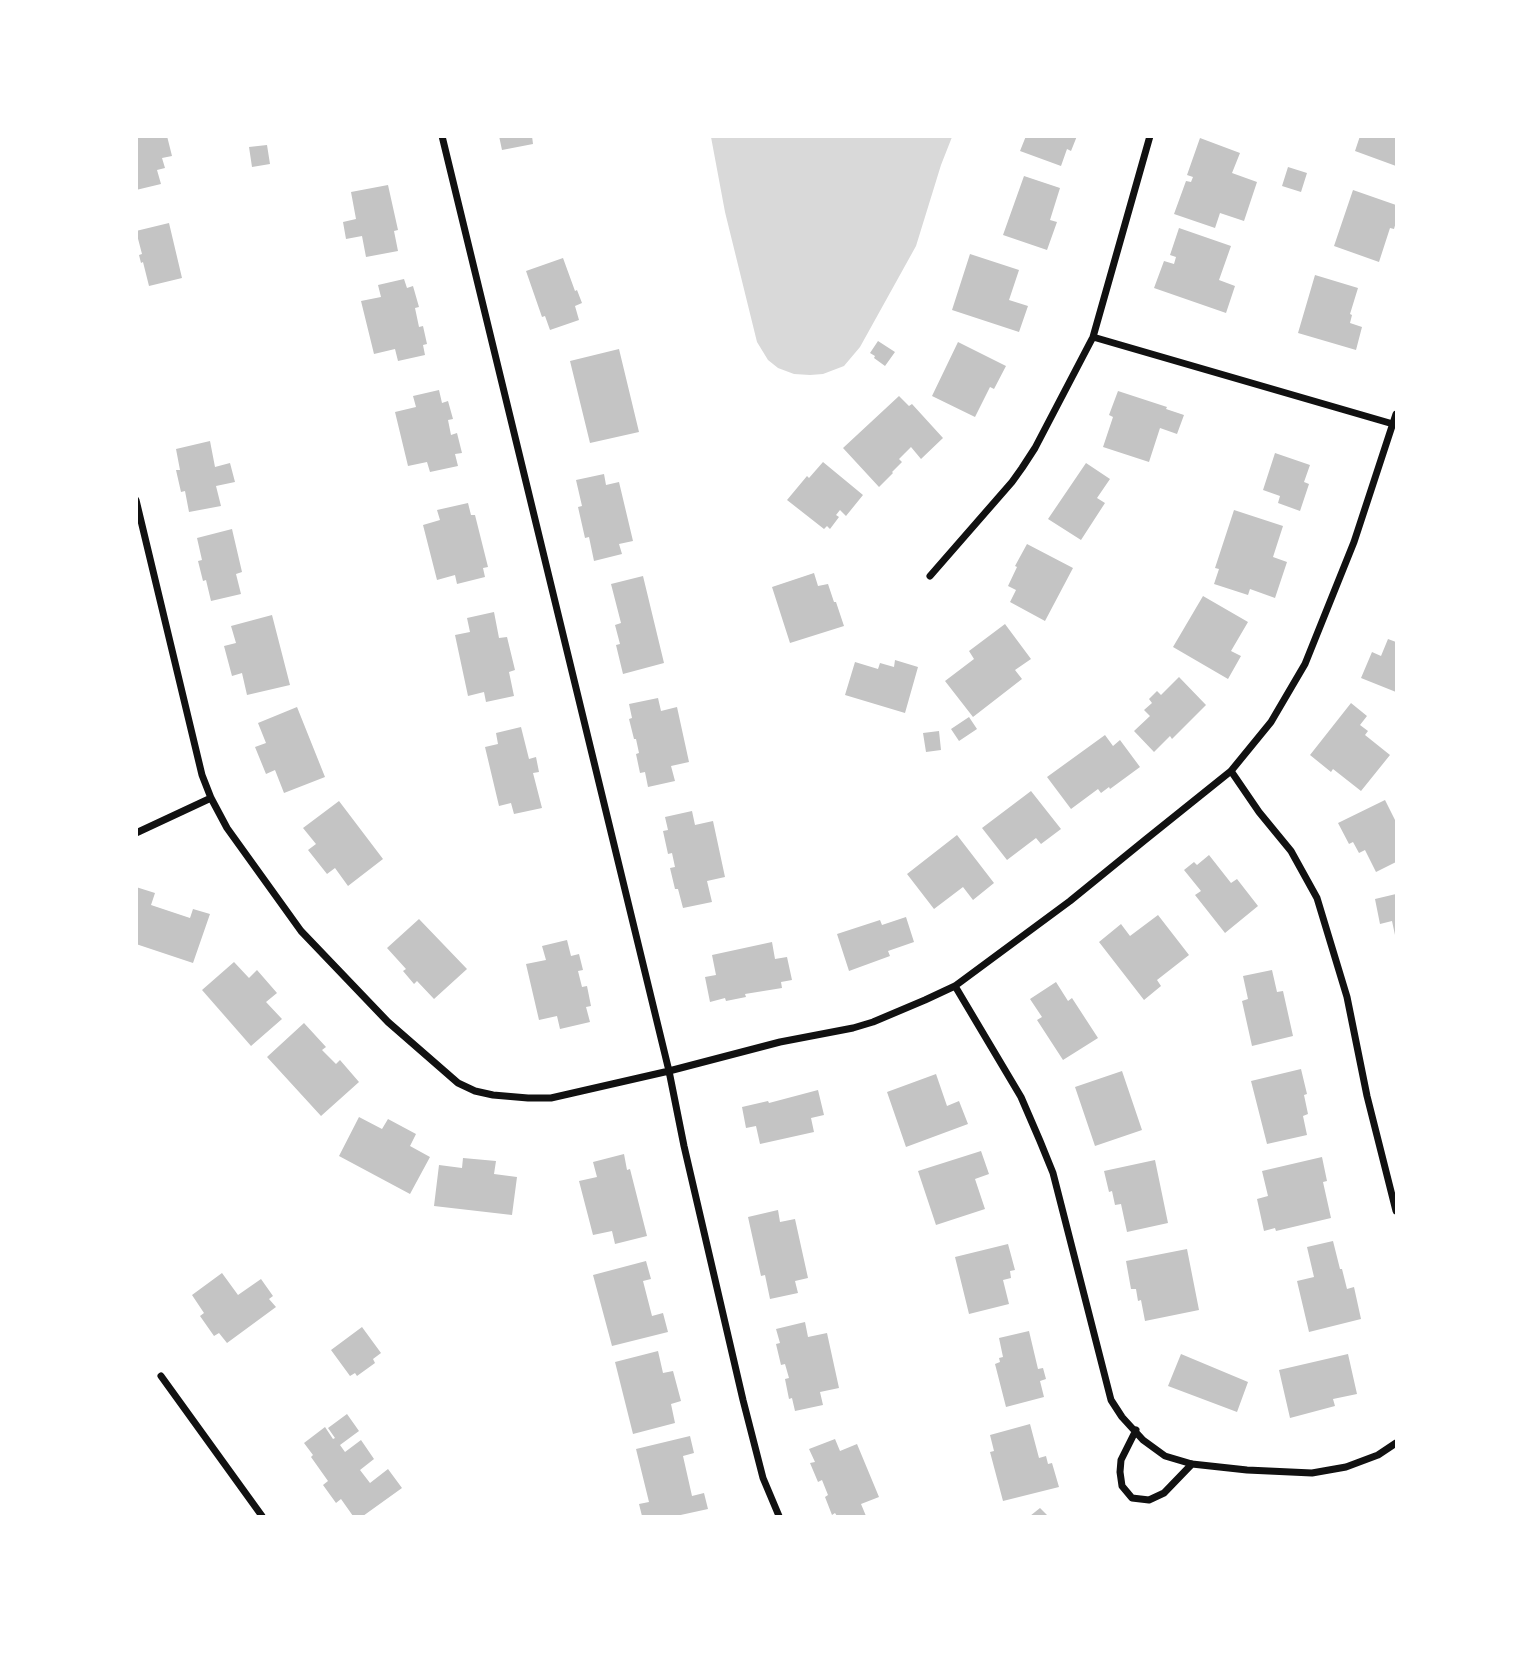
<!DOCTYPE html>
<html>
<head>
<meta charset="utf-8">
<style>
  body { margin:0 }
  #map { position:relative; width:1533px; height:1653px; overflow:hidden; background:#fff; font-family:"Space Grotesk",sans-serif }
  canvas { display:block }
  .frame { position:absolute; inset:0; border:138px solid #fff; pointer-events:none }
</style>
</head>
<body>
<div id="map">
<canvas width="1533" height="1653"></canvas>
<div class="frame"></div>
</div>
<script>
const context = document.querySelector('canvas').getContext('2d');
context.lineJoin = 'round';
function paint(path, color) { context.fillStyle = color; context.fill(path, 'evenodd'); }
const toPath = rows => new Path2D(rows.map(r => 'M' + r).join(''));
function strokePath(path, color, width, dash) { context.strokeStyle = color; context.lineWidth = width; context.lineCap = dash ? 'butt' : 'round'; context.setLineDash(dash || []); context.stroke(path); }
const water = toPath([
  [711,137,952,137,941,165,916,246,860,347,844,366,823,374,810,375,794,374,778,368,768,360,757,342,725,212]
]);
const building = toPath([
  [136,136,167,136,172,156,162,158,165,168,157,170,161,184,136,190],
  [499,136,532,136,533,144,502,150],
  [1026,136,1077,136,1071,151,1067,149,1061,166,1020,151],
  [1360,136,1396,136,1396,166,1355,151],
  [1200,138,1240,153,1232,173,1257,182,1244,221,1220,213,1215,228,1174,214,1186,181,1191,182,1193,177,1187,175],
  [267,145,270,164,252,167,249,147],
  [1288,167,1307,173,1301,192,1282,186],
  [1024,176,1060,188,1050,220,1057,222,1047,250,1003,235],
  [388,185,398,230,394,231,398,251,366,257,362,236,346,239,343,222,356,219,351,192],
  [1353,190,1396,205,1396,222,1394,229,1390,228,1379,262,1334,246],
  [169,223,182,278,149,286,143,262,141,263,139,255,142,254,136,231],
  [1179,228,1231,246,1219,280,1235,286,1226,313,1154,288,1164,261,1174,264,1176,257,1170,255],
  [970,254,1019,270,1009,300,1028,306,1019,332,952,310],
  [563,258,575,291,577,290,582,303,575,306,579,320,550,330,545,316,542,317,526,271],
  [1315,275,1358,288,1350,314,1352,315,1350,323,1362,327,1356,350,1298,333],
  [404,279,407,288,413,286,419,307,415,308,419,327,423,326,427,344,423,345,425,355,398,361,395,349,374,354,361,301,381,297,378,285],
  [878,341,895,352,885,366,874,358,875,356,870,353],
  [958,342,1006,366,994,389,990,387,975,417,932,396],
  [619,349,639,432,590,443,570,361],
  [439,390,442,403,448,401,453,419,448,420,451,435,457,433,462,453,455,454,458,466,430,472,427,462,408,466,395,412,416,407,413,396],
  [1118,391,1167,407,1166,409,1184,415,1177,434,1160,428,1149,462,1103,447,1113,417,1109,415],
  [899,396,909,406,912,404,943,438,921,459,911,447,899,459,902,462,892,472,893,473,879,487,843,448],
  [210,441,215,467,230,463,235,482,216,486,221,506,189,512,185,491,181,492,176,470,180,470,176,449],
  [1275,453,1310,465,1304,482,1309,484,1300,511,1278,503,1280,496,1263,490],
  [823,462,863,495,846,516,840,510,836,515,839,517,830,529,827,526,824,529,787,500,807,476,809,478],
  [1086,463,1110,479,1097,498,1105,503,1081,540,1048,519],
  [604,474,606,485,619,482,633,541,619,544,622,554,594,561,589,537,585,538,578,507,582,506,576,480],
  [468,503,471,515,475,515,488,567,483,568,485,577,457,584,455,575,437,580,423,525,440,520,437,510],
  [1234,510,1283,526,1273,557,1287,562,1275,598,1250,589,1248,595,1214,584,1219,569,1215,568],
  [232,529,242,572,236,574,241,594,211,601,206,580,203,581,198,561,202,560,197,538],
  [1027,544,1073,568,1045,621,1010,602,1016,590,1008,586,1017,567,1015,566],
  [814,573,818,586,828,584,834,602,836,602,844,626,790,643,772,587],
  [643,576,664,663,623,674,616,645,620,644,615,625,621,623,611,584],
  [1203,596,1248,622,1231,651,1241,656,1228,679,1173,647],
  [494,612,499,638,507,637,515,670,509,672,514,696,486,702,484,692,468,696,455,635,470,632,467,618],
  [272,615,290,685,247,695,242,673,232,676,224,646,236,643,231,626],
  [1005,624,1031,659,1015,670,1022,679,973,717,945,681,974,659,969,651],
  [1388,639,1396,642,1396,692,1361,678,1372,652,1381,656],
  [895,660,918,667,905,713,845,695,855,662,878,669,880,663,894,667],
  [1179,677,1206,705,1172,739,1170,736,1154,752,1134,731,1150,716,1144,710,1152,703,1149,699,1157,691,1161,695],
  [658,698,661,711,677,707,689,762,671,766,675,781,648,787,645,772,640,773,636,754,639,753,636,739,634,739,629,719,632,718,629,704],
  [1351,703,1367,716,1360,725,1368,731,1365,735,1390,755,1361,791,1333,769,1331,772,1310,755],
  [297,707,325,777,284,793,275,770,266,774,255,747,266,743,258,723],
  [969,717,977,729,959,741,951,729],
  [521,727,529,759,536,757,539,772,533,773,542,808,514,814,511,803,499,806,485,747,498,744,496,733],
  [939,731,941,750,926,752,923,733],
  [1105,735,1113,746,1120,740,1140,767,1110,789,1109,787,1101,793,1098,789,1071,809,1047,777],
  [1031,791,1061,829,1041,844,1036,838,1007,860,982,828],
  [1385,800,1396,822,1396,862,1376,872,1365,850,1359,853,1353,842,1349,844,1338,823],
  [339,801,383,859,348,886,335,868,327,874,308,850,316,844,303,828],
  [692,811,695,825,713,821,725,877,707,881,712,902,683,908,678,889,675,889,670,868,675,867,672,853,668,854,663,831,668,830,665,817],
  [957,835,994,883,973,900,963,887,934,909,907,874],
  [1209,855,1231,883,1237,879,1258,906,1225,933,1195,895,1201,891,1184,870,1194,862,1197,865],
  [136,887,155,893,151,905,190,918,193,909,210,914,193,963,136,944],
  [1396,894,1396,935,1395,935,1392,921,1380,924,1375,899],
  [1158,915,1189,955,1157,980,1161,986,1144,1000,1099,942,1121,924,1130,936],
  [906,917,914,942,888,951,890,956,849,971,837,934,880,920,882,925],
  [419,919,467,969,434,999,417,981,414,984,403,971,406,969,387,948],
  [567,940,571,956,579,954,583,970,578,971,582,987,587,986,591,1006,586,1007,590,1022,560,1029,557,1016,539,1020,526,964,546,960,542,946],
  [772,942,775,959,787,957,792,980,781,982,782,988,745,994,746,997,726,1001,725,998,710,1002,705,977,716,975,712,955],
  [234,962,249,978,257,970,277,993,266,1002,282,1019,251,1046,202,990],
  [1272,970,1277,992,1283,991,1293,1036,1252,1046,1242,1001,1248,999,1243,976],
  [1056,982,1068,1001,1072,998,1098,1038,1063,1060,1037,1020,1042,1017,1030,999],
  [304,1023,326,1047,322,1050,336,1064,340,1060,359,1082,321,1116,267,1057],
  [1301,1069,1307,1094,1304,1095,1308,1114,1303,1116,1307,1135,1267,1144,1251,1081],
  [1122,1071,1142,1130,1095,1146,1075,1087],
  [936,1074,947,1106,959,1101,968,1124,906,1147,887,1092],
  [818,1090,824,1115,811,1118,814,1132,760,1144,756,1126,746,1128,742,1107,768,1101,769,1103],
  [359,1117,382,1129,388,1119,416,1134,410,1146,430,1157,410,1194,339,1156],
  [981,1151,989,1174,975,1179,985,1209,936,1225,918,1171],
  [624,1154,627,1170,630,1169,647,1236,615,1244,612,1231,593,1235,579,1181,597,1177,593,1162],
  [1322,1157,1327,1181,1323,1182,1331,1218,1276,1231,1275,1228,1264,1231,1257,1199,1268,1196,1262,1171],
  [463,1158,496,1161,494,1174,517,1177,512,1215,434,1206,439,1165,462,1168],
  [1155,1160,1168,1223,1127,1232,1121,1204,1115,1205,1112,1191,1109,1192,1104,1171],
  [778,1210,780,1222,795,1219,808,1278,795,1281,798,1293,770,1299,765,1275,761,1276,748,1217],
  [1333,1241,1340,1269,1342,1269,1347,1289,1354,1287,1361,1319,1309,1332,1297,1281,1314,1277,1307,1247],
  [1008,1244,1015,1270,1010,1271,1011,1278,1003,1280,1009,1304,969,1314,955,1257],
  [1187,1249,1199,1310,1145,1321,1141,1300,1138,1301,1136,1289,1131,1289,1126,1261],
  [646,1261,651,1279,643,1281,652,1316,663,1313,668,1332,612,1346,593,1275],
  [222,1273,238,1295,261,1279,273,1296,269,1299,276,1307,227,1343,219,1333,214,1336,200,1316,204,1313,192,1295],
  [805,1322,808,1337,827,1333,839,1388,820,1392,823,1405,795,1411,792,1398,789,1399,785,1379,789,1378,785,1364,781,1365,776,1344,780,1343,776,1329],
  [362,1327,381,1353,373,1359,375,1363,357,1376,355,1373,350,1376,331,1350],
  [1029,1331,1038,1369,1043,1368,1046,1379,1040,1381,1044,1397,1006,1407,995,1364,1000,1362,999,1358,1003,1357,999,1338],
  [658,1351,663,1373,673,1371,681,1401,671,1404,675,1423,633,1434,615,1362],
  [1181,1354,1248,1382,1237,1412,1168,1386],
  [1348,1354,1357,1394,1333,1399,1335,1406,1290,1418,1279,1370],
  [347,1414,359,1431,340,1445,345,1452,361,1440,374,1459,360,1470,370,1483,388,1469,402,1488,363,1516,353,1516,341,1499,336,1503,323,1485,328,1481,311,1457,313,1455,304,1443,325,1427,333,1439,335,1438,328,1428],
  [1030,1424,1039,1458,1046,1456,1048,1464,1052,1463,1059,1487,1003,1501,990,1452,994,1451,990,1435],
  [690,1436,694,1453,683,1456,692,1496,704,1493,708,1509,676,1516,642,1516,639,1504,649,1502,636,1449],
  [835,1439,840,1451,857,1444,879,1497,861,1504,866,1516,837,1516,835,1513,832,1515,825,1497,828,1495,822,1480,818,1482,810,1463,815,1462,809,1449],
  [1040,1508,1048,1516,1030,1516]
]);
const minor = toPath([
  [442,136,669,1071,684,1146,743,1400,763,1478,779,1516],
  [1093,337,1393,424],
  [136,500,202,775,211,798,227,828,301,931,388,1022,458,1083,475,1091,493,1095,528,1098,551,1098,669,1071,780,1042,853,1028,873,1022,925,1000,955,986,1070,901,1145,840,1231,771,1271,722,1305,664,1354,542,1396,414],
  [930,576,1012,482,1022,468,1035,448,1093,337,1150,136],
  [1231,771,1259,812,1291,851,1317,898,1347,997,1367,1096,1396,1211],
  [136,833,211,798],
  [955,986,1021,1097,1040,1141,1053,1173,1111,1400,1122,1417,1143,1440,1165,1456,1192,1464,1247,1470,1312,1473,1346,1467,1378,1455,1396,1443],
  [161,1376,262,1516],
  [1136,1430,1121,1460,1120,1472,1122,1486,1132,1498,1149,1500,1164,1493,1192,1464]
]);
paint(water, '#d9d9d9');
paint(building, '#c4c4c4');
strokePath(minor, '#111', 7);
</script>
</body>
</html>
